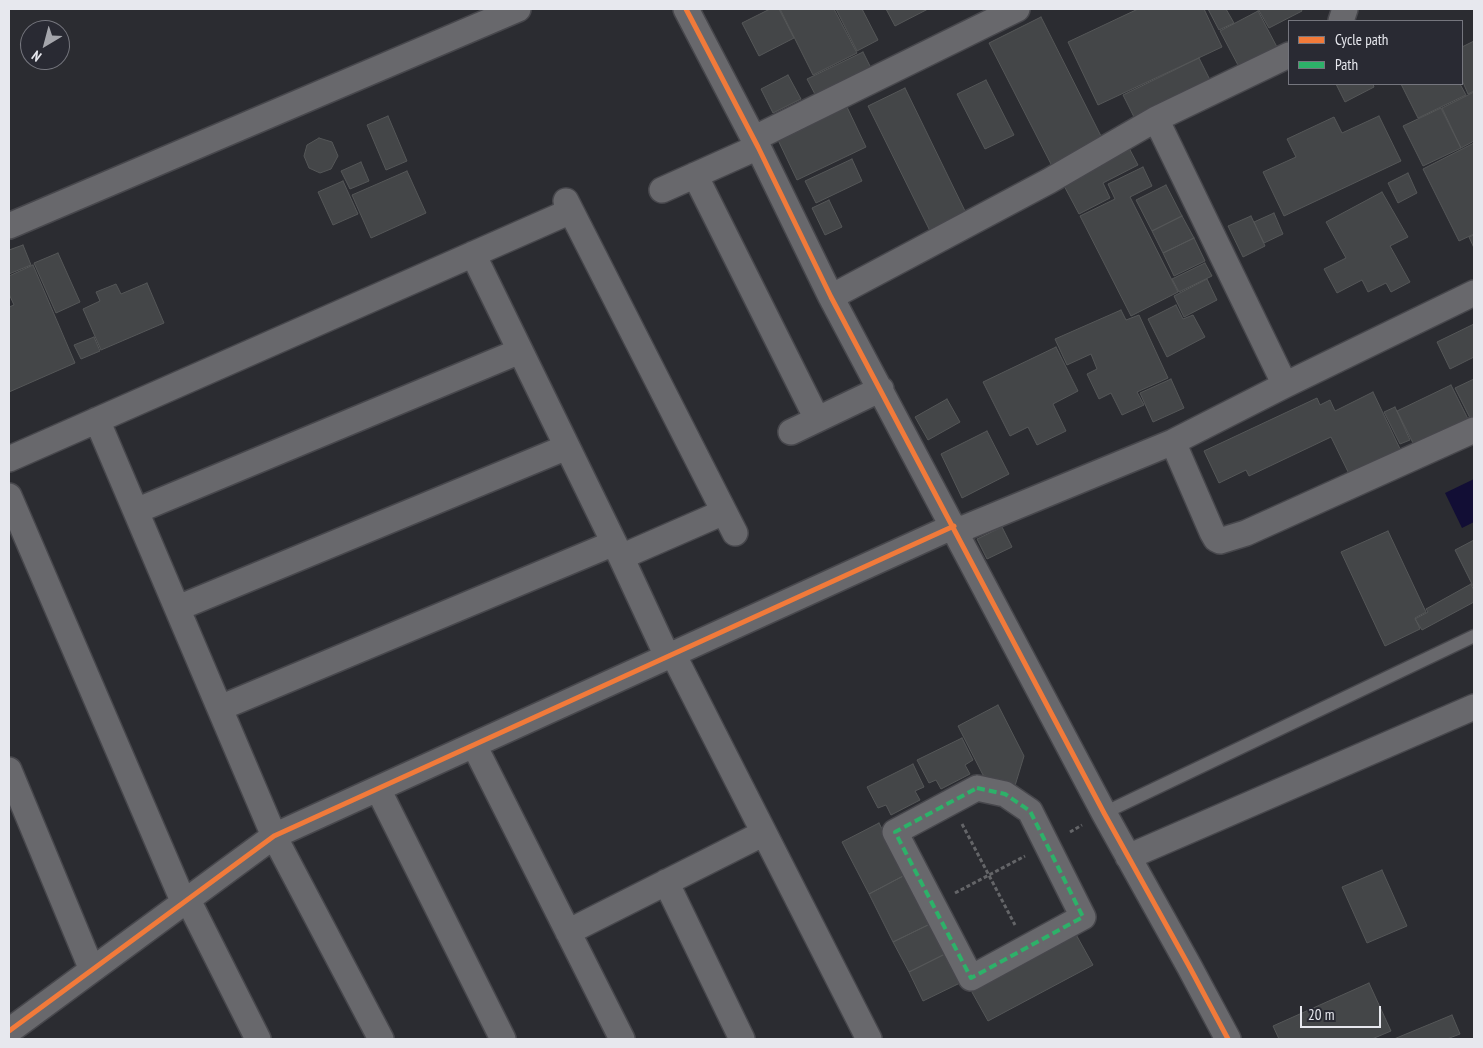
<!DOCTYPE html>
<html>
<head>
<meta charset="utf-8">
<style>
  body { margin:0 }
  #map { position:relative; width:1483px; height:1048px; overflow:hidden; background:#2b2c31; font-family:"PT Sans Narrow",sans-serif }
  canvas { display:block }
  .frame { position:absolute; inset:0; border:10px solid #e7e8ee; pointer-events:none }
  .legend { position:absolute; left:1288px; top:20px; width:175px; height:65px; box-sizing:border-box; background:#292a33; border:1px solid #75767e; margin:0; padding:6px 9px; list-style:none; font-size:15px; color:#e7e8ee }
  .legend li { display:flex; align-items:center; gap:10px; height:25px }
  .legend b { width:25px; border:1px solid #75767e }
  .north { position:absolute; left:20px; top:20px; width:50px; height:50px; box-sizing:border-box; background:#292a33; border:1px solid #75767e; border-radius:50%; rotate:217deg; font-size:14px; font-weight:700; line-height:20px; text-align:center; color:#e7e8ee }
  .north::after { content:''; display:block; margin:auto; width:18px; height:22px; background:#a5a6ac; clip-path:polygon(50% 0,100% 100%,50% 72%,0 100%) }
  .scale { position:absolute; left:1300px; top:1006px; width:81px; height:22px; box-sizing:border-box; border:2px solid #e7e8ee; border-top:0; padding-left:6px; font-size:15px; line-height:18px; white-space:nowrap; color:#e7e8ee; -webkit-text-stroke:4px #292a33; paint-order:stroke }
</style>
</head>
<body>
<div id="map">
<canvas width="1483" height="1048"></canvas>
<div class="frame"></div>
<ul class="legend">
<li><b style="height:6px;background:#f17a3a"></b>Cycle path</li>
<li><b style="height:6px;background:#2db169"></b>Path</li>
</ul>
<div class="north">N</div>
<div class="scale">20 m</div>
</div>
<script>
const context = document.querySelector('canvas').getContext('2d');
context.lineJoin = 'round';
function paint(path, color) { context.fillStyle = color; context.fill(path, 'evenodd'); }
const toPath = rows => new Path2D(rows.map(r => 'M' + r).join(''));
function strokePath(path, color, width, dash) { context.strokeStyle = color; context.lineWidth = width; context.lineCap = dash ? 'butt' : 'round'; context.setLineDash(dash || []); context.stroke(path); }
const water = toPath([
  [1474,479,1474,522,1462,528,1445,493]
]);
const building = toPath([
  [770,9,779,9,794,38,759,56,742,23,770,9],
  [780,9,834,9,857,53,813,75,780,9],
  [836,9,862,9,878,40,857,51,836,9],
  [886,9,928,9,895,26,886,9],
  [1138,9,1204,9,1222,47,1098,105,1068,42,1138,9],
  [1208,9,1226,9,1234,23,1219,30,1208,9],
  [1258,9,1301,9,1302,11,1269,28,1258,9],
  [1258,11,1277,47,1239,67,1220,31,1258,11],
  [1041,17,1103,140,1052,166,989,43,1041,17],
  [1474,41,1474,91,1468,94,1462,80,1462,47,1474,41],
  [863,52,872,70,817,98,807,79,863,52],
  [1199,58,1214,88,1138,125,1123,95,1199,58],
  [788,75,801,99,773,113,761,89,788,75],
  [986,80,1014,135,985,149,957,94,986,80],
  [1336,84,1373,84,1374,87,1345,102,1336,84],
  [1401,84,1460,84,1466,95,1418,118,1401,84],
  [905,88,966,213,930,231,868,106,905,88],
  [1474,92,1474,141,1461,148,1442,108,1474,92],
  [847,107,866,147,797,180,778,140,847,107],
  [1441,108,1461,148,1423,166,1403,126,1441,108],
  [388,116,407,161,386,170,367,125,388,116],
  [1379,116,1401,161,1284,216,1263,172,1296,157,1287,139,1334,117,1342,133,1379,116],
  [319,138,332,142,338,156,331,169,320,173,309,168,304,156,307,145,319,138],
  [1474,143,1474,234,1459,241,1423,169,1474,143],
  [1129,148,1138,165,1103,183,1110,198,1079,214,1062,182,1129,148],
  [852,159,862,181,816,203,805,181,852,159],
  [361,162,369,181,350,189,341,171,361,162],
  [1143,167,1152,186,1130,197,1178,292,1131,316,1080,216,1115,199,1108,184,1143,167],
  [407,171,426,213,371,238,352,195,407,171],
  [1408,173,1417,193,1398,203,1388,183,1408,173],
  [343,181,358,214,333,225,318,192,343,181],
  [1166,185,1182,216,1152,231,1136,200,1166,185],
  [1382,192,1408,237,1390,246,1410,282,1391,292,1386,283,1368,292,1362,280,1337,293,1324,269,1346,258,1326,222,1382,192],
  [829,200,842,227,825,235,812,208,829,200],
  [1274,213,1283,234,1264,243,1254,222,1274,213],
  [1182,216,1194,238,1163,253,1152,231,1182,216],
  [1251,216,1265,246,1243,257,1228,226,1251,216],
  [1474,235,1474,248,1469,237,1474,235],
  [1194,238,1205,261,1174,276,1163,253,1194,238],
  [23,245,31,265,9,274,9,250,23,245],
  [58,253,80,302,56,313,34,263,58,253],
  [1205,263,1212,276,1179,292,1172,279,1205,263],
  [33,265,75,363,9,392,9,307,14,305,9,294,9,276,33,265],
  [1207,279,1217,300,1184,317,1174,296,1207,279],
  [147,283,164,323,101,350,83,309,100,301,96,292,116,284,121,294,147,283],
  [1176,305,1183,319,1193,315,1205,337,1167,357,1148,319,1176,305],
  [1121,310,1126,320,1139,315,1168,378,1137,392,1144,405,1122,415,1111,393,1099,399,1087,374,1097,369,1091,354,1067,365,1055,339,1121,310],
  [1474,324,1474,357,1450,369,1437,342,1474,324],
  [94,337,100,351,81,359,74,345,94,337],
  [1056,347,1078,391,1053,404,1066,431,1037,445,1028,427,1010,436,983,382,1056,347],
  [1171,379,1184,408,1153,422,1140,393,1171,379],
  [1474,379,1474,416,1470,418,1455,388,1474,379],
  [1451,385,1468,419,1414,445,1397,411,1451,385],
  [1373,392,1402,453,1351,478,1331,437,1249,476,1246,470,1219,483,1204,451,1317,398,1320,405,1330,400,1335,411,1373,392],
  [947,399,960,422,928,440,915,417,947,399],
  [1395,407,1410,440,1400,444,1384,412,1395,407],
  [987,431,1009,474,962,498,941,454,987,431],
  [1002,527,1012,547,987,559,977,539,1002,527],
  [1388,531,1426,612,1415,618,1420,629,1385,646,1341,552,1388,531],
  [1474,540,1474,588,1455,550,1474,540],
  [1471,584,1474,591,1474,602,1422,630,1415,619,1428,612,1426,609,1471,584],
  [998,705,1024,756,1014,789,983,775,958,726,998,705],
  [962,738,973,760,965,765,970,774,941,789,936,780,929,783,917,760,962,738],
  [913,764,924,787,915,791,920,800,891,815,886,805,878,808,867,787,913,764],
  [879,823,905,875,869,894,842,842,879,823],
  [1382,870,1407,926,1367,943,1342,887,1382,870],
  [905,875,930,924,893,942,869,894,905,875],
  [930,924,945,954,909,972,893,942,930,924],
  [1073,929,1093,965,988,1021,968,985,1073,929],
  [945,954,960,983,923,1001,909,972,945,954],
  [1369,983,1391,1031,1372,1039,1279,1039,1273,1026,1369,983],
  [1452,1015,1460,1034,1447,1039,1394,1039,1452,1015]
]);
const path = toPath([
  [962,824,1015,925],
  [1070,832,1082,825],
  [955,893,1025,856]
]);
const lane = toPath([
  [1104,813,1474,636]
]);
const street = toPath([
  [686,9,758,147,831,297,1104,813,1189,966,1228,1039],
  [1341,21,1345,9],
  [1156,119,1285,385],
  [753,139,1017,9],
  [695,175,817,419],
  [662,190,758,147],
  [566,201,735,533],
  [9,226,518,9],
  [473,254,621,557,667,656],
  [831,297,1049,181,1156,119,1289,55],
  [97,420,274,836,381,1039],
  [791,432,881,389],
  [1173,442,1212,532,1216,539,1220,541,1246,533,1474,430],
  [9,459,571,211],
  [9,496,184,903],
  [136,511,520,351],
  [957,531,1173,442,1285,385,1474,293],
  [621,557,724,512],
  [178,608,567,447],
  [673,654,869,1039],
  [220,708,614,543],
  [474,745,622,1039],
  [9,770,92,970],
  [977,788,1005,794,1030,811,1083,917,971,978,895,832,977,788],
  [378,789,503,1039],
  [1128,857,1474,707],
  [666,882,742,1039],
  [188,900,258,1039],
  [568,932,764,833],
  [9,1031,274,836,954,526]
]);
const quiet = toPath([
  [977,788,1005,794,1030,811,1083,917,971,978,895,832,977,788]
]);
const cycleway = toPath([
  [686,9,758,147,831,297,1104,813,1189,966,1228,1039],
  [9,1031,274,836,954,526]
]);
paint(water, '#120e35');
paint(building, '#444648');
strokePath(building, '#555758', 1);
strokePath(lane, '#47474c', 15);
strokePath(street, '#47474c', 28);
strokePath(path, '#646568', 3, [4, 2.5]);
strokePath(lane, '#68686c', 12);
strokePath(street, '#68686c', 25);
strokePath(quiet, '#2db169', 4, [8, 4]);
strokePath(cycleway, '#f17a3a', 5);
</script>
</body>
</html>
